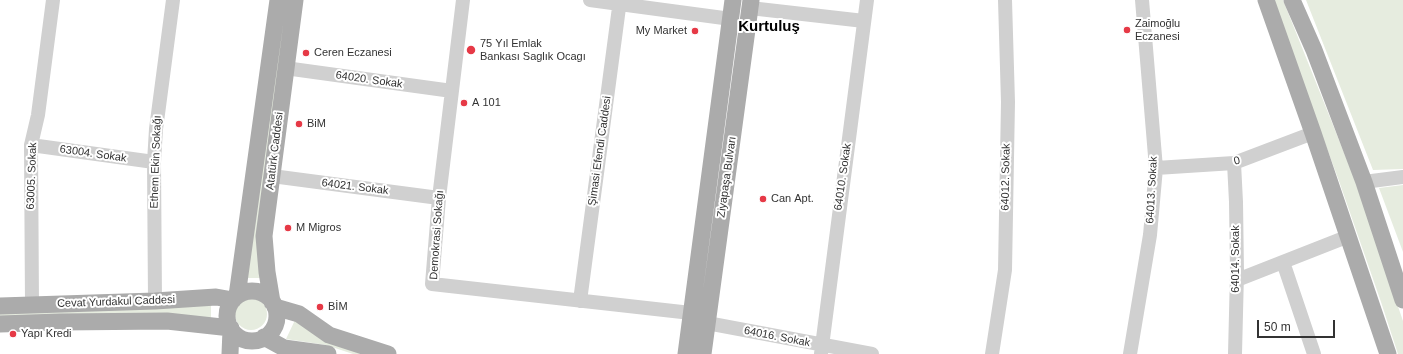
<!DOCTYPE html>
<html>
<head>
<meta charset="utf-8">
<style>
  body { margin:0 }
  #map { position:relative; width:1403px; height:354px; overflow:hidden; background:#fff; font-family:Arial,sans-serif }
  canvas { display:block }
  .scale { position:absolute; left:1257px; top:320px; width:78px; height:18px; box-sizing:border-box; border:2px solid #333; border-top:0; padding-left:5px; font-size:12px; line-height:14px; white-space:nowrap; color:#333; -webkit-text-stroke:3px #fff; paint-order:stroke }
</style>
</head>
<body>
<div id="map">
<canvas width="1403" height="354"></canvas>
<div class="scale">50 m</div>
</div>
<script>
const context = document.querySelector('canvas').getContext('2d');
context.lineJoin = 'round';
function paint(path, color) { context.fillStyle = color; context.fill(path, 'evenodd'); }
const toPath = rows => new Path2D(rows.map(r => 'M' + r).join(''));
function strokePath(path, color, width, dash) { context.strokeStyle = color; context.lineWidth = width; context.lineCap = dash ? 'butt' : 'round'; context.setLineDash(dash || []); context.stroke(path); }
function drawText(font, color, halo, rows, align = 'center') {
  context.font = font + ' Arial,sans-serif'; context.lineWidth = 4; context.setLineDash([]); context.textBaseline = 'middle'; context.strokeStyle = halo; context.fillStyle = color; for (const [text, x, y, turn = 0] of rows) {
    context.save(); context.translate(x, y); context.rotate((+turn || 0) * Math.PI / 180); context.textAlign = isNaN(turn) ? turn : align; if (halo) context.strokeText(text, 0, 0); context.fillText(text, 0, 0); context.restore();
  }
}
const green = toPath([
  [284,0,288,0,260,278,246,278],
  [1272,0,1283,0,1353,175,1403,321,1403,354,1398,354,1381,302,1339,181],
  [1306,0,1403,0,1403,169,1373,170],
  [1403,185,1403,252,1379,188],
  '235 314a16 16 0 1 1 32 0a16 16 0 1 1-32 0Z',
  [211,304,211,320,0,317,0,313],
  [296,318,370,354,353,354,326,345,286,339]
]);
const minor = toPath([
  [463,0,439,198,432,284,691,313],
  [590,0,731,19],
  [750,8,864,21],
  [285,68,452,91],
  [31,145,154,162],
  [1234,163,1236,202,1237,273,1235,354],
  [1156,168,1234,163,1313,133],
  [272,176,439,198],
  [1364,182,1403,177],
  [1283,262,1314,354],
  [1237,280,1349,236],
  [155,301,154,162,156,129,173,0],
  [580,301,620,0],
  [32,305,31,145,38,115,53,0],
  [707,323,872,354],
  [821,354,867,0],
  [992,354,1005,270,1008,102,1005,0],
  [1130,354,1150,235,1156,168,1142,0]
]);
const major = toPath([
  [1266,0,1313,133,1388,354],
  [1292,0,1314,50,1364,182,1403,300],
  '227 316a25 25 0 1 1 50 0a25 25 0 1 1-50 0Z',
  [237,296,278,0],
  [272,302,267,272,264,236,295,0],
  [0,306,155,301,216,297,233,300],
  [275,307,299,314,329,335,388,354],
  [0,324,60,322,167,321,231,328],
  [264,337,284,348,328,354],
  [230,354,231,330],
  [686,354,733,0],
  [703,354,751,0]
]);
const markers = [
  [1127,30,4,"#e63946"],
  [695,31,4,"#e63946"],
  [471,50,5,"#e63946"],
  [306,53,4,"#e63946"],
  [464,103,4,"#e63946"],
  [299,124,4,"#e63946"],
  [763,199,4,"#e63946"],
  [288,228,4,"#e63946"],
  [320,307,4,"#e63946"],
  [13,334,4,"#e63946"]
];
const poiNames = [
  ["Zaimoğlu",1135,24],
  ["Eczanesi",1135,37],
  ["My Market",687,31,"right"],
  ["75 Yıl Emlak",480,44],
  ["Bankası Saglık Ocagı",480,57],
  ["Ceren Eczanesi",314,53],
  ["A 101",472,103],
  ["BiM",307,124],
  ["Can Apt.",771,199],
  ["M Migros",296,228],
  ["BİM",328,307],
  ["Yapı Kredi",21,334]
];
const streetNames = [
  ["64020. Sokak",369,80,8],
  ["Atatürk Caddesi",275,151,-83],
  ["Şimasi Efendi Caddesi",600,151,-82],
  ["63004. Sokak",93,154,8],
  ["0",1237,161,-14],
  ["Ethem Ekin Sokağı",156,162,-88],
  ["63005. Sokak",32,176,-88],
  ["Ziyapaşa Bulvarı",727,177,-82],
  ["64010. Sokak",843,177,-82],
  ["64012. Sokak",1006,177,-89],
  ["64021. Sokak",355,187,7],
  ["64013. Sokak",1152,190,-87],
  ["Demokrasi Sokağı",437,235,-86],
  ["64014. Sokak",1236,259,-90],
  ["Cevat Yurdakul Caddesi",116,302,-2],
  ["64016. Sokak",777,337,11]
];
const districtNames = [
  ["Kurtuluş",769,27]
];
paint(green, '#e6ecdf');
strokePath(minor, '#d0d0d0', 14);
strokePath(major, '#ababab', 17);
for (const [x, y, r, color] of markers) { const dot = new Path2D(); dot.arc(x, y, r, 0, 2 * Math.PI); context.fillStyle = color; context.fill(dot); strokePath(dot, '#fff', 1.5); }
drawText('11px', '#333', '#fff', poiNames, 'left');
drawText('11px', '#333', '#fff', streetNames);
drawText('bold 15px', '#000', '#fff', districtNames);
</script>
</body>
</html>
